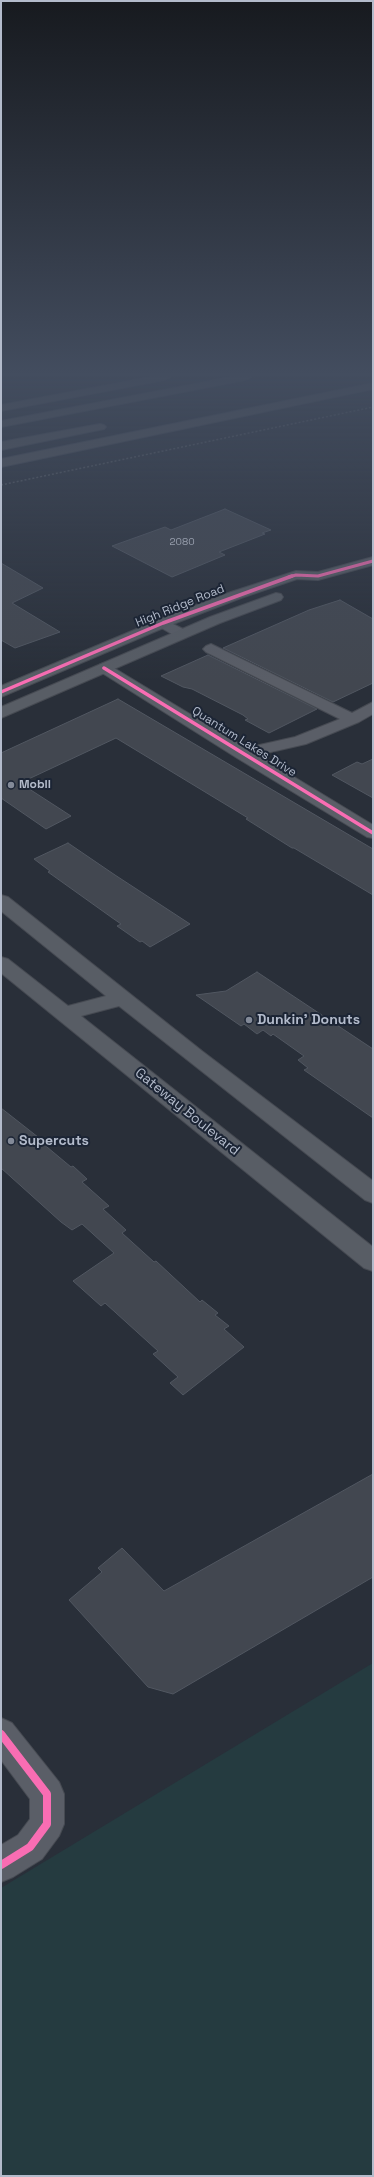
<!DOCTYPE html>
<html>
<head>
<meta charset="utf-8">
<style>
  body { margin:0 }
  #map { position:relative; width:374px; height:2177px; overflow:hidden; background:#292f39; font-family:"Space Grotesk",sans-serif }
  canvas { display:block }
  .frame { position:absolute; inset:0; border:2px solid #b3bbcb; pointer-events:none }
</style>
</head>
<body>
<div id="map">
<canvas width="374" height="2177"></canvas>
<div class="frame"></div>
</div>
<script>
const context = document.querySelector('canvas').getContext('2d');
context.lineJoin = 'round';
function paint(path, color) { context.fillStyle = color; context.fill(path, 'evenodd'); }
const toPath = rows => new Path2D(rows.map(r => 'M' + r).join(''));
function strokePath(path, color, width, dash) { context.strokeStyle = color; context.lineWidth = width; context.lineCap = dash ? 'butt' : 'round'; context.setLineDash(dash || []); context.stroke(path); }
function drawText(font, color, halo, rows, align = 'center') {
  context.font = font + ' "Space Grotesk",sans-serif'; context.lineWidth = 4; context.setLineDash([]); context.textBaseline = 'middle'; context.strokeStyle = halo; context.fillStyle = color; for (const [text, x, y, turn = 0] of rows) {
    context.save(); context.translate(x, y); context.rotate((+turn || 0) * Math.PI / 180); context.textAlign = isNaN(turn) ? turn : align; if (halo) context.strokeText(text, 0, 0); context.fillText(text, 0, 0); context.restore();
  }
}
const green = toPath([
  [373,1663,373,2176,1,2176,1,1888]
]);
const building = toPath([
  [225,509,271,530,262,533,265,534,219,552,225,555,172,577,112,546,165,527,171,530,225,509],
  [1,563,43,588,12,603,60,632,15,648,1,640,1,563],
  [340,600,373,619,373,683,333,702,223,648,309,610,340,600],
  [208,655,317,709,269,733,245,720,248,719,243,715,192,689,183,687,161,676,208,655],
  [118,699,373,849,373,895,294,848,292,848,246,819,248,818,116,738,20,783,71,816,46,829,1,798,1,753,118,699],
  [373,759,373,798,332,775,357,762,362,764,373,759],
  [68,843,115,875,190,924,150,947,142,941,140,942,117,926,121,924,111,917,48,872,50,871,34,859,68,843],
  [257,972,373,1049,373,1118,304,1070,308,1068,298,1060,304,1056,273,1034,271,1036,263,1030,257,1034,244,1024,241,1026,196,995,226,991,257,972],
  [1,1108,43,1141,41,1142,71,1167,73,1166,87,1179,82,1182,109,1206,103,1209,126,1230,122,1233,154,1262,156,1261,200,1302,202,1300,218,1313,215,1315,229,1326,224,1329,244,1347,183,1395,170,1383,178,1377,153,1354,158,1351,105,1303,101,1306,73,1281,114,1253,82,1224,72,1230,61,1222,1,1168,1,1108],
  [373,1474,373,1577,173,1694,148,1687,69,1600,102,1572,98,1568,122,1548,164,1591,373,1474]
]);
const street = toPath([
  [163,619,187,631,189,634,187,637,177,637,158,626,156,623,158,620,163,619],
  [211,644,352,713,373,702,373,714,359,722,306,744,258,755,373,825,373,838,367,837,237,758,99,671,96,668,99,665,104,663,109,665,246,748,295,737,340,719,206,652,203,649,206,646,211,644],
  [1,1718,12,1723,59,1782,64,1794,64,1824,59,1836,42,1859,13,1877,1,1882,1,1845,18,1835,30,1819,30,1799,1,1760,1,1718]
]);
const secondary = toPath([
  [373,557,373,565,318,580,297,579,241,598,168,626,1,697,1,686,158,620,231,592,296,571,318,572,373,557],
  [276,593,281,594,283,597,281,600,220,623,1,718,1,707,210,617,276,593],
  [1,895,8,897,202,1051,373,1181,373,1203,365,1200,119,1006,81,1016,373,1247,373,1271,364,1268,1,973,1,957,8,959,68,1006,106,996,1,911,1,895]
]);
const highway = toPath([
  [150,377,170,377,165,380,1,411,1,405,150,377],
  [231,377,251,377,246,380,1,427,1,421,231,377],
  [373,383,373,389,1,467,1,459,373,383],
  [100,424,104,425,106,427,104,429,1,450,1,442,100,424]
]);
const rail = toPath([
  [1,485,373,407]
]);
const cyclewayFar2 = toPath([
  [289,577,296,575,318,576,373,561]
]);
const cyclewayFar1 = toPath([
  [104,668,373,833],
  [1,692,163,623,292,576]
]);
const cycleway = toPath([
  [1,1734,47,1794,47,1824,30,1847,1,1865]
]);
const markers = [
  [11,785,4,"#838a98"],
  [249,1020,4,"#838a98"],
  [11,1141,4,"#838a98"]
];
const farNumbernames = [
  ["2080",182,542]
];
const farStreetnames = [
  ["High Ridge Road",180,606,-22],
  ["Quantum Lakes Drive",244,742,32]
];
const farPoinames = [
  ["Mobil",19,785]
];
const poiNames = [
  ["Dunkin' Donuts",257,1020],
  ["Supercuts",19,1141]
];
const streetNames = [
  ["Gateway Boulevard",187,1112,39]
];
paint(green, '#253b40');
paint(building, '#424750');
strokePath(building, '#515761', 1);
strokePath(street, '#464a52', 2);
strokePath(secondary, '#464a52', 2);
strokePath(highway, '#464b55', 2);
paint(street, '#5a5e67');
paint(secondary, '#585d65');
paint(highway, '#5a5c60');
strokePath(rail, '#585d64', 1.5, [2, 2]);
strokePath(cyclewayFar2, '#f96db3', 3);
strokePath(cyclewayFar1, '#f96db3', 3.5);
strokePath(cycleway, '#f96db3', 8);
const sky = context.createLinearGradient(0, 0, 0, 681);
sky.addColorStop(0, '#171a1f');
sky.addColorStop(0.55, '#434d5f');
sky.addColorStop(1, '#434d5f00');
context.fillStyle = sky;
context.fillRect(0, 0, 374, 681);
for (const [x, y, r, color] of markers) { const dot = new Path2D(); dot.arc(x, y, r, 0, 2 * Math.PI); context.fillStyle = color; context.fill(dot); strokePath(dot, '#1c2535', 1.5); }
drawText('10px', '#979eac', null, farNumbernames);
drawText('12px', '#b3bbcb', '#1c2535', farStreetnames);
drawText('bold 12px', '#b3bbcb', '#1c2535', farPoinames, 'left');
drawText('bold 14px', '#b3bbcb', '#1c2535', poiNames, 'left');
drawText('14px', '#b3bbcb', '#1c2535', streetNames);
</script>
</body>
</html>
